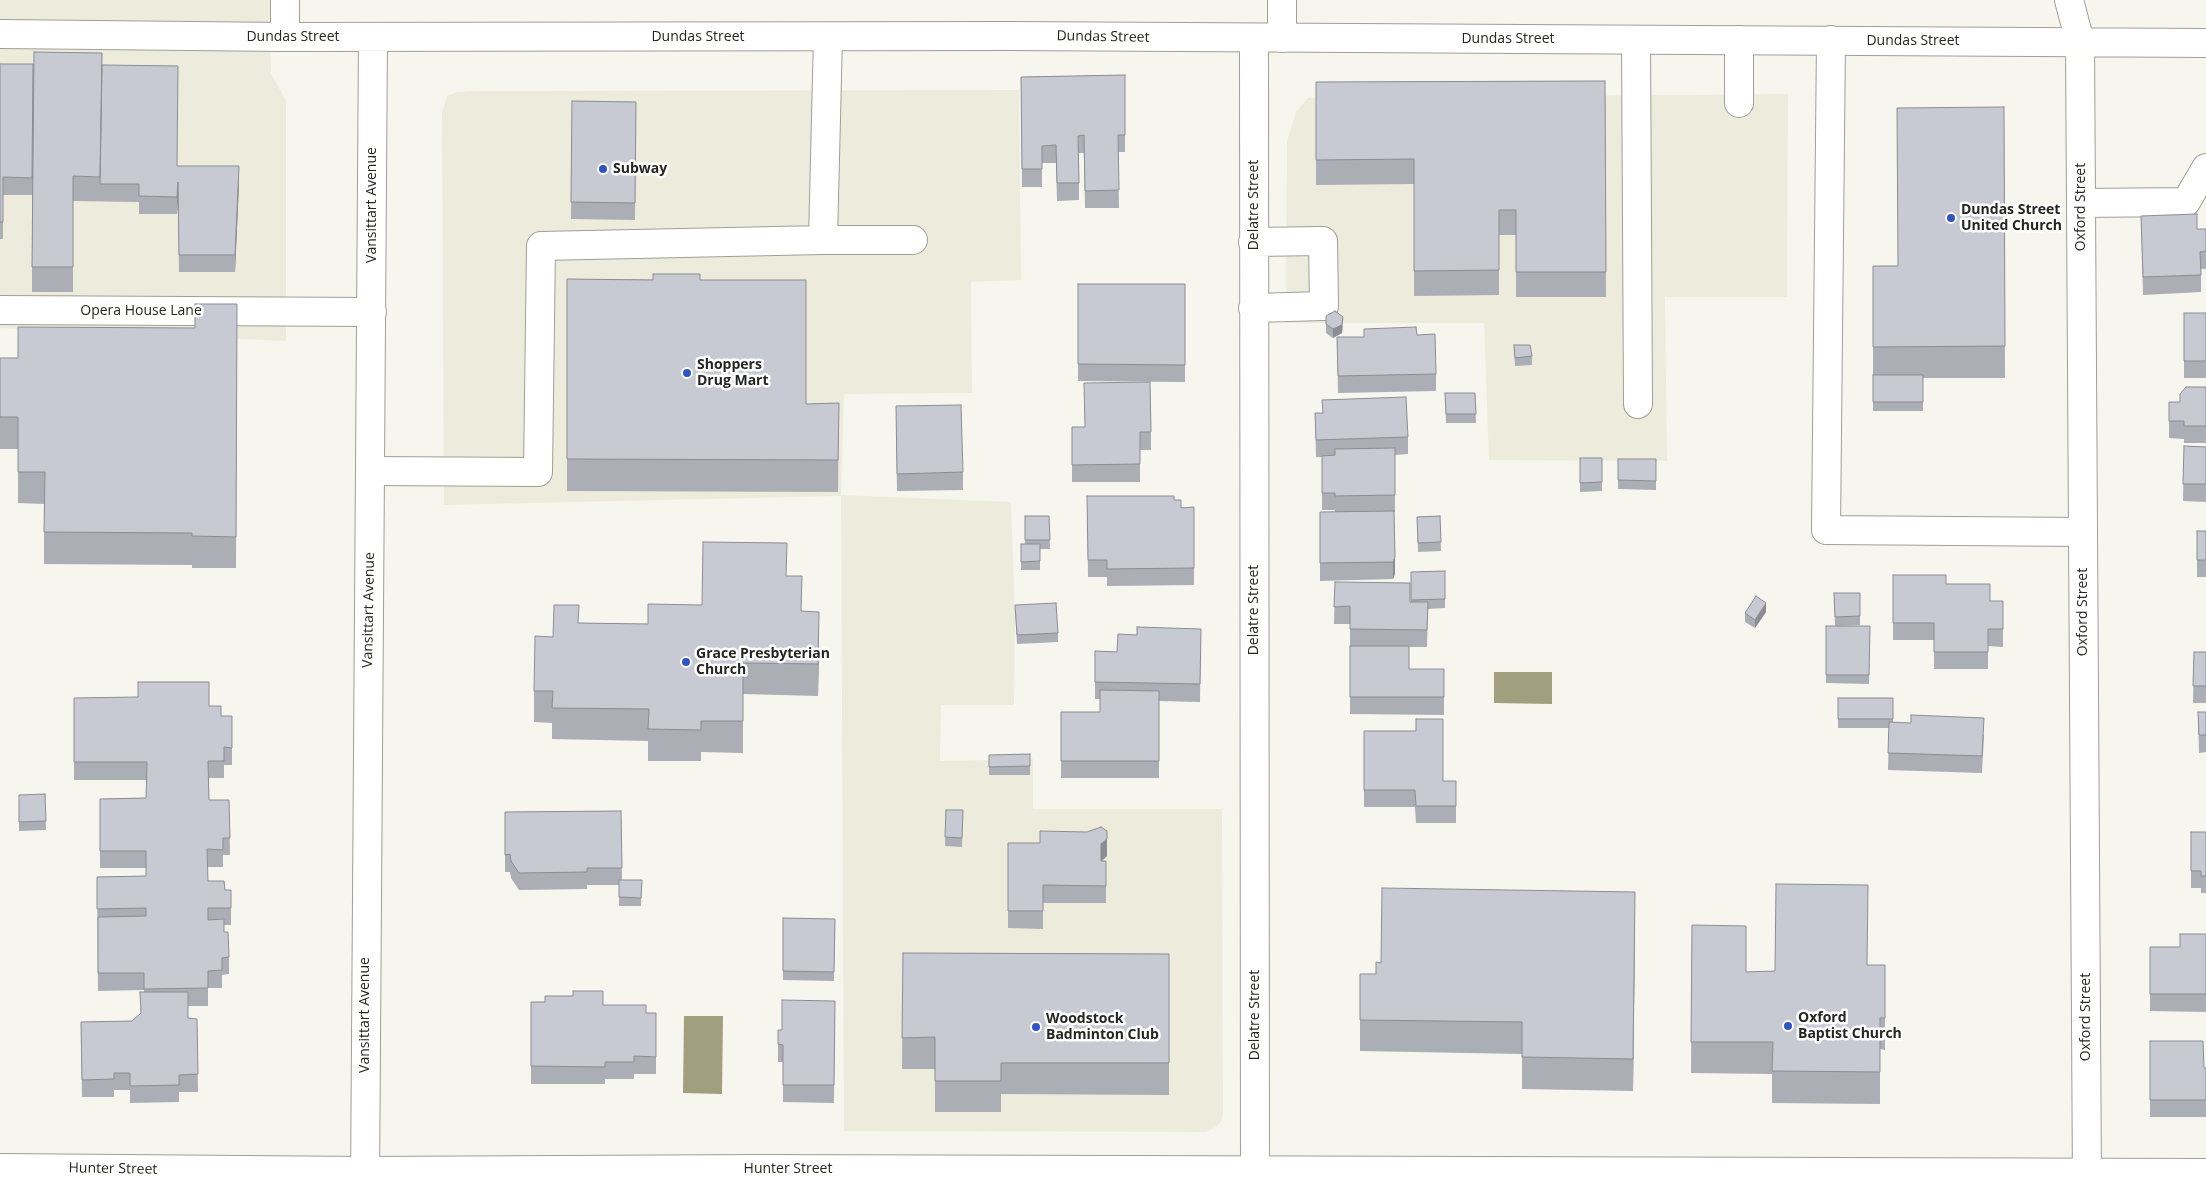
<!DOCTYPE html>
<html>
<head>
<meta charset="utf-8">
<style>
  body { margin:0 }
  canvas { display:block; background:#f6f6ee }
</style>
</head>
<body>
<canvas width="2206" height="1182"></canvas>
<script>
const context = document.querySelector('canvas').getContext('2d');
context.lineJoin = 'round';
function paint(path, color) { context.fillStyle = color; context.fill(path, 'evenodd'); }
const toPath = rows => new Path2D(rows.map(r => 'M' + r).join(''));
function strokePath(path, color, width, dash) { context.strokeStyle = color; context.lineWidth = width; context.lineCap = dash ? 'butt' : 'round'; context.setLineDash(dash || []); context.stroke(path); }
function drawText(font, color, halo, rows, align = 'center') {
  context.font = font + ' "Open Sans",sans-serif'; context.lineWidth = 5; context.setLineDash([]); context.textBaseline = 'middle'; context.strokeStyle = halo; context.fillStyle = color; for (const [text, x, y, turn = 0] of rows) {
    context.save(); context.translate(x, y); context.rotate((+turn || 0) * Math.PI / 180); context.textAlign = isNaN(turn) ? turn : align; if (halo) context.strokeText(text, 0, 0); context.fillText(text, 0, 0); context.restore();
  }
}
const built = toPath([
  [0,0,270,0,271,73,286,101,286,341,0,328],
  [1019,90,1021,280,971,282,972,393,844,394,841,495,1011,502,1015,614,1014,705,941,705,940,761,1033,759,1033,809,1222,809,1223,1114,1221,1122,1216,1127,1206,1132,844,1131,841,496,444,505,442,113,447,96,457,92,476,91],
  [1788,94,1787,297,1665,297,1667,461,1489,460,1484,323,1286,323,1287,141,1296,112,1308,98]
]);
const water = toPath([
  [1494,672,1552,672,1552,704,1494,703],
  [684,1016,723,1016,722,1094,683,1093]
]);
const minor = toPath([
  [1282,0,1282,38],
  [285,37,285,0],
  [1254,39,1255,1182],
  [1636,40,1638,404],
  [1739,40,1739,103],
  [1831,40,1826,530,2083,532],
  [2081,203,2186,202,2206,168],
  [823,240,913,240],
  [1253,308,1324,306,1323,241,1253,242],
  [0,310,372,312],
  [371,471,538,472,541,246,823,240,828,37],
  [0,1168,365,1171,759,1169,2206,1173]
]);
const major = toPath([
  [2069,0,2080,42,2087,1182],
  [0,34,285,37,1010,36,2206,43],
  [365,1182,373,37]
]);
const wall = toPath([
  [0,64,102,65,177,166,239,184,235,272,179,272,178,199,177,214,139,214,139,202,73,201,73,292,32,292,32,195,3,195,3,239,0,239],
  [1125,75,1125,152,1118,152,1119,208,1085,208,1084,153,1079,153,1079,200,1057,201,1056,163,1042,163,1042,187,1022,187,1021,77],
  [1605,81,1606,297,1516,297,1516,235,1499,235,1499,295,1414,296,1414,184,1316,185,1316,82],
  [572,101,636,102,635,220,571,219],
  [2004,107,2005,378,1923,378,1923,411,1873,411,1873,266,1898,266],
  [2141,216,2197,229,2206,229,2206,269,2201,269,2201,292,2143,295],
  [567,279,700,280,806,404,839,403,838,492,567,491],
  [1078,284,1185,284,1185,382,1078,381],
  [237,304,236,568,192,568,192,565,44,564,44,504,18,503,18,449,0,449,0,358,18,358,195,328],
  [2184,313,2206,313,2206,378,2184,378],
  [1326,324,1343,326,1342,333,1333,338,1326,333],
  [1337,337,1364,337,1436,374,1436,391,1338,393],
  [1514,345,1532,356,1532,365,1515,366],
  [2206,387,2206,443,2184,443,2184,439,2169,438,2169,402,2180,402],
  [1445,393,1475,393,1476,423,1446,423],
  [896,406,963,472,963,490,897,491],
  [1315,413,1408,437,1408,454,1395,455,1395,512,1394,512,1395,574,1393,579,1320,581,1320,512,1335,512,1335,510,1322,510,1322,457,1316,457],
  [1072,427,1151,432,1151,450,1140,450,1140,482,1072,482],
  [2184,446,2206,447,2206,502,2183,501],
  [1580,458,1602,458,1602,491,1580,492],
  [1618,459,1656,459,1656,490,1618,489],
  [1087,496,1174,500,1181,508,1194,507,1194,585,1107,586,1107,577,1088,577],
  [1025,516,1049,516,1050,549,1040,549,1040,570,1021,570,1021,544,1025,544],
  [1440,516,1441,551,1418,552,1417,517],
  [2197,531,2206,531,2206,577,2197,577],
  [1445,571,1445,608,1428,609,1427,647,1409,647,1409,669,1444,669,1444,715,1350,714,1350,624,1334,624,1335,582,1411,602,1411,572],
  [1893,575,1946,584,1990,601,2003,601,2003,647,1988,646,1988,669,1934,669,1934,640,1893,640],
  [787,576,801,611,819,644,818,696,743,694,743,753,701,752,701,761,648,761,648,741,552,739,552,723,534,722,534,691,553,637,579,623,648,624],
  [1834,593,1860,593,1860,625,1835,626],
  [1015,605,1058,633,1058,642,1017,644],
  [1766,612,1755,628,1745,622,1745,613],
  [1826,626,1870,626,1869,684,1826,683],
  [1201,629,1200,702,1159,701,1159,778,1061,778,1061,712,1100,712,1100,699,1095,699,1095,651,1117,652,1137,635],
  [2194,652,2206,652,2206,703,2193,703],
  [74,698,209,706,221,716,232,716,232,765,224,765,224,778,209,778,209,800,229,800,230,855,223,855,223,867,207,867,208,881,225,890,231,890,231,925,224,925,224,932,229,957,229,974,222,975,222,988,208,988,208,1006,188,1006,188,1018,197,1019,198,1092,179,1092,179,1102,130,1103,130,1090,114,1090,114,1097,82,1097,81,1022,132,1021,141,1013,144,992,144,990,98,991,97,877,146,876,146,868,100,868,100,799,146,798,147,780,74,780],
  [1838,698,1893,698,1893,722,1984,735,1982,773,1888,770,1889,728,1838,728],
  [2198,712,2206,712,2206,752,2199,753],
  [1364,731,1443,781,1456,781,1456,823,1416,823,1415,807,1364,807],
  [1030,754,1030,775,989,775,989,755],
  [45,794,46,830,19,831,19,795],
  [946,810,963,810,962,847,945,846],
  [621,811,622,880,642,880,641,906,619,906,619,885,587,885,587,889,519,890,511,878,510,872,505,872,505,812],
  [1107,831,1107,856,1102,861,1106,861,1106,903,1043,903,1043,929,1008,928,1008,843,1040,843,1087,832],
  [2191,832,2206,832,2206,893,2201,893,2201,888,2191,888],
  [783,918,835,919,834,981,783,980],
  [1635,924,1633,1091,1522,1089,1522,1054,1360,1051,1360,974,1376,974,1381,963],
  [1692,925,1746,972,1775,971,1868,965,1885,965,1885,1050,1880,1049,1880,1104,1772,1103,1772,1074,1691,1073],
  [2206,934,2206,1012,2150,1011,2150,947,2180,947],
  [903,953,1169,954,1169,1095,1001,1094,1001,1112,935,1112,935,1069,902,1069],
  [835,1001,834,1103,783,1102,783,1062,778,1062,778,1030,782,1030],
  [531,1002,603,1005,646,1013,656,1013,656,1074,634,1074,634,1079,605,1079,605,1084,531,1084],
  [2150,1041,2204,1068,2206,1068,2206,1117,2150,1117]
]);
const shadedWall = toPath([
  [239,166,239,184,235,272,235,255],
  [178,182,178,199,177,214,177,197],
  [1343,317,1342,333,1333,338,1333,329],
  [1395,557,1395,574,1393,579,1393,562],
  [1766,603,1766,612,1755,628,1755,620],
  [819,612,819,644,818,696,818,664],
  [1107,839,1107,856,1101,861,1101,844],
  [1635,892,1635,924,1633,1091,1633,1059]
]);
const building = toPath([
  [34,52,102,53,100,177,73,176,73,267,32,267,34,52],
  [0,64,33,64,32,178,3,177,3,222,0,222,0,64],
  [102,65,178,66,177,166,239,166,235,255,179,255,178,182,177,197,139,196,139,184,100,184,102,65],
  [1125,75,1125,135,1118,135,1119,190,1085,191,1084,135,1078,136,1079,183,1057,183,1056,145,1042,146,1042,169,1022,169,1021,77,1125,75],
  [1605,81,1606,272,1516,272,1516,210,1499,210,1499,270,1414,271,1414,159,1316,160,1316,82,1605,81],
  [572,101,636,102,635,203,571,202,572,101],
  [2004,107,2005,346,1873,347,1873,266,1898,266,1897,108,2004,107],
  [2197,214,2197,229,2206,229,2206,251,2200,252,2201,275,2143,277,2141,216,2197,214],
  [653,274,700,274,700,280,806,280,806,404,839,403,838,460,567,459,567,279,653,280,653,274],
  [1078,284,1185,284,1185,365,1078,364,1078,284],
  [195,304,237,304,236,537,192,536,192,533,44,532,45,472,18,472,18,417,0,417,0,358,18,358,18,327,195,328,195,304],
  [1335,311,1343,317,1342,325,1333,329,1326,324,1326,316,1335,311],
  [2184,313,2206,313,2206,361,2184,361,2184,313],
  [1416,327,1417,335,1435,334,1436,374,1338,376,1337,337,1364,337,1364,329,1416,327],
  [1514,345,1530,345,1532,356,1515,358,1514,345],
  [1873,375,1923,375,1923,402,1873,402,1873,375],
  [1150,382,1151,432,1140,432,1140,464,1072,465,1072,427,1085,427,1084,383,1150,382],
  [2186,387,2206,387,2206,426,2184,426,2184,421,2169,421,2169,402,2180,402,2180,394,2186,387],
  [1445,393,1475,393,1476,414,1446,414,1445,393],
  [1406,397,1408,437,1316,440,1315,413,1323,413,1322,400,1406,397],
  [961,405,963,472,897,474,896,406,961,405],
  [2184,446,2206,447,2206,484,2183,484,2184,446],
  [1395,448,1395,495,1335,496,1335,493,1322,493,1322,456,1335,455,1335,449,1395,448],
  [1580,458,1602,458,1602,482,1580,483,1580,458],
  [1618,459,1656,459,1656,481,1618,480,1618,459],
  [1087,496,1174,496,1174,500,1181,500,1181,508,1194,507,1194,568,1107,569,1107,560,1088,560,1087,496],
  [1394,511,1395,557,1393,562,1320,563,1320,512,1394,511],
  [1025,516,1049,516,1050,540,1025,540,1025,516],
  [1440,516,1441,542,1418,543,1417,517,1440,516],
  [2197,531,2206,531,2206,560,2197,560,2197,531],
  [703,542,787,543,786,576,802,576,801,611,819,612,818,664,743,663,743,721,701,721,701,730,648,729,649,709,552,708,553,691,534,691,535,636,553,637,554,605,579,605,578,623,648,624,648,604,702,605,703,542],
  [1021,544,1040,544,1040,561,1021,562,1021,544],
  [1445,571,1445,599,1411,600,1411,572,1445,571],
  [1893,575,1946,575,1946,584,1990,584,1990,601,2003,601,2003,629,1988,629,1988,652,1934,652,1934,623,1893,623,1893,575],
  [1335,582,1410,583,1410,602,1428,602,1427,630,1350,629,1350,606,1334,607,1335,582],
  [1834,593,1860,593,1860,616,1835,617,1834,593],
  [1756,596,1766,603,1755,620,1745,613,1756,596],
  [1056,603,1058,633,1017,635,1015,605,1056,603],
  [1826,626,1870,626,1869,675,1826,675,1826,626],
  [1137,627,1201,629,1200,684,1095,682,1095,651,1117,652,1118,634,1137,635,1137,627],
  [1350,646,1409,646,1409,669,1444,669,1444,697,1350,697,1350,646],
  [2194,652,2206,652,2206,686,2193,686,2194,652],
  [138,682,209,682,209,706,221,706,221,716,232,716,232,748,224,747,224,761,208,761,209,800,229,800,230,838,223,838,223,850,207,849,208,881,224,881,225,890,231,890,231,908,208,908,208,920,224,919,224,932,228,932,229,957,222,958,222,970,208,971,208,988,144,989,144,973,98,973,98,917,146,916,146,908,97,909,97,877,146,876,146,851,100,851,100,799,146,798,147,762,74,762,74,698,138,697,138,682],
  [1100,690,1159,691,1159,761,1061,761,1061,712,1100,712,1100,690],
  [1838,698,1893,698,1893,719,1838,719,1838,698],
  [2198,712,2206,712,2206,735,2199,735,2198,712],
  [1911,715,1984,718,1982,756,1888,753,1889,722,1911,723,1911,715],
  [1416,719,1443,719,1443,781,1456,781,1456,806,1416,806,1415,790,1364,790,1364,731,1416,731,1416,719],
  [1030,754,1030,766,989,767,989,755,1030,754],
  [45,794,46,821,19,822,19,795,45,794],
  [946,810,963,810,962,838,945,837,946,810],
  [621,811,622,868,587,868,587,872,519,873,511,861,510,854,505,855,505,812,621,811],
  [1101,827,1107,831,1107,839,1101,844,1101,861,1106,861,1106,886,1043,885,1043,911,1008,911,1008,843,1040,843,1040,831,1087,832,1101,827],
  [2191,832,2206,832,2206,876,2201,876,2201,871,2191,871,2191,832],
  [619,880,642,880,641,898,619,897,619,880],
  [1776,884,1868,885,1867,965,1885,965,1885,1018,1880,1018,1880,1072,1772,1071,1773,1042,1691,1042,1692,925,1746,926,1746,972,1775,971,1776,884],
  [1382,888,1635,892,1633,1059,1522,1057,1522,1022,1360,1020,1360,974,1376,974,1376,962,1381,963,1382,888],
  [783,918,835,919,834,972,783,971,783,918],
  [2180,934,2206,934,2206,994,2150,994,2150,947,2180,947,2180,934],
  [903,953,1169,954,1169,1063,1001,1063,1001,1081,935,1081,935,1037,902,1038,903,953],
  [573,991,603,991,603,1005,646,1005,646,1013,656,1013,656,1057,634,1056,634,1062,605,1062,605,1067,531,1066,531,1002,545,1002,545,996,573,996,573,991],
  [140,992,188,992,188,1018,197,1019,198,1074,179,1075,179,1085,130,1086,130,1073,114,1073,114,1079,82,1080,81,1022,132,1021,141,1013,140,992],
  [782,1000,835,1001,834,1085,783,1085,783,1045,778,1044,778,1030,782,1030,782,1000],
  [2150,1041,2203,1041,2204,1068,2206,1068,2206,1100,2150,1100,2150,1041]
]);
const markers = [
  [603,169,5,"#2f55c5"],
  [1951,218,5,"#2f55c5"],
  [687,373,5,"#2f55c5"],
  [686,662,5,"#2f55c5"],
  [1788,1026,5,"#2f55c5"],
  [1036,1027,5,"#2f55c5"]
];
const streetNames = [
  ["Dundas Street",293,37],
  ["Dundas Street",698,37],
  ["Dundas Street",1103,37,1],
  ["Dundas Street",1508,39],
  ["Dundas Street",1913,41],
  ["Vansittart Avenue",372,205,-90],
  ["Delatre Street",1254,205,-90],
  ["Oxford Street",2081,207,-90],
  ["Opera House Lane",141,311],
  ["Vansittart Avenue",369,610,-89],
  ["Delatre Street",1254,610,-90],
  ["Oxford Street",2083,612,-90],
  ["Vansittart Avenue",365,1015,-90],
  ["Delatre Street",1255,1015,-90],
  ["Oxford Street",2086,1017,-90],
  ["Hunter Street",113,1169,1],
  ["Hunter Street",788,1169]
];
const poiNames = [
  ["Subway",613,169],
  ["Dundas Street",1961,210],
  ["United Church",1961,226],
  ["Shoppers",697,365],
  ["Drug Mart",697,381],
  ["Grace Presbyterian",696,654],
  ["Church",696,670],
  ["Oxford",1798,1018],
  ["Baptist Church",1798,1034],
  ["Woodstock",1046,1019],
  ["Badminton Club",1046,1035]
];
paint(built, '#edecdc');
paint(water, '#a19f7e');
strokePath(minor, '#9f9e97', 30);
strokePath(major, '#9f9e97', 30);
strokePath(minor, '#fff', 28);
strokePath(major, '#fff', 28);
paint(wall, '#abaeb5');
paint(shadedWall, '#8b8d93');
paint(building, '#c7cad2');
strokePath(building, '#8b8d93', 1);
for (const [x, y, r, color] of markers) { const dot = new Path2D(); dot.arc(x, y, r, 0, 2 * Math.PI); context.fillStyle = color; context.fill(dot); strokePath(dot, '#fff', 2); }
drawText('14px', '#252522', '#fff', streetNames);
drawText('bold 14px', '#252522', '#fff', poiNames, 'left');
</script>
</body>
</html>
